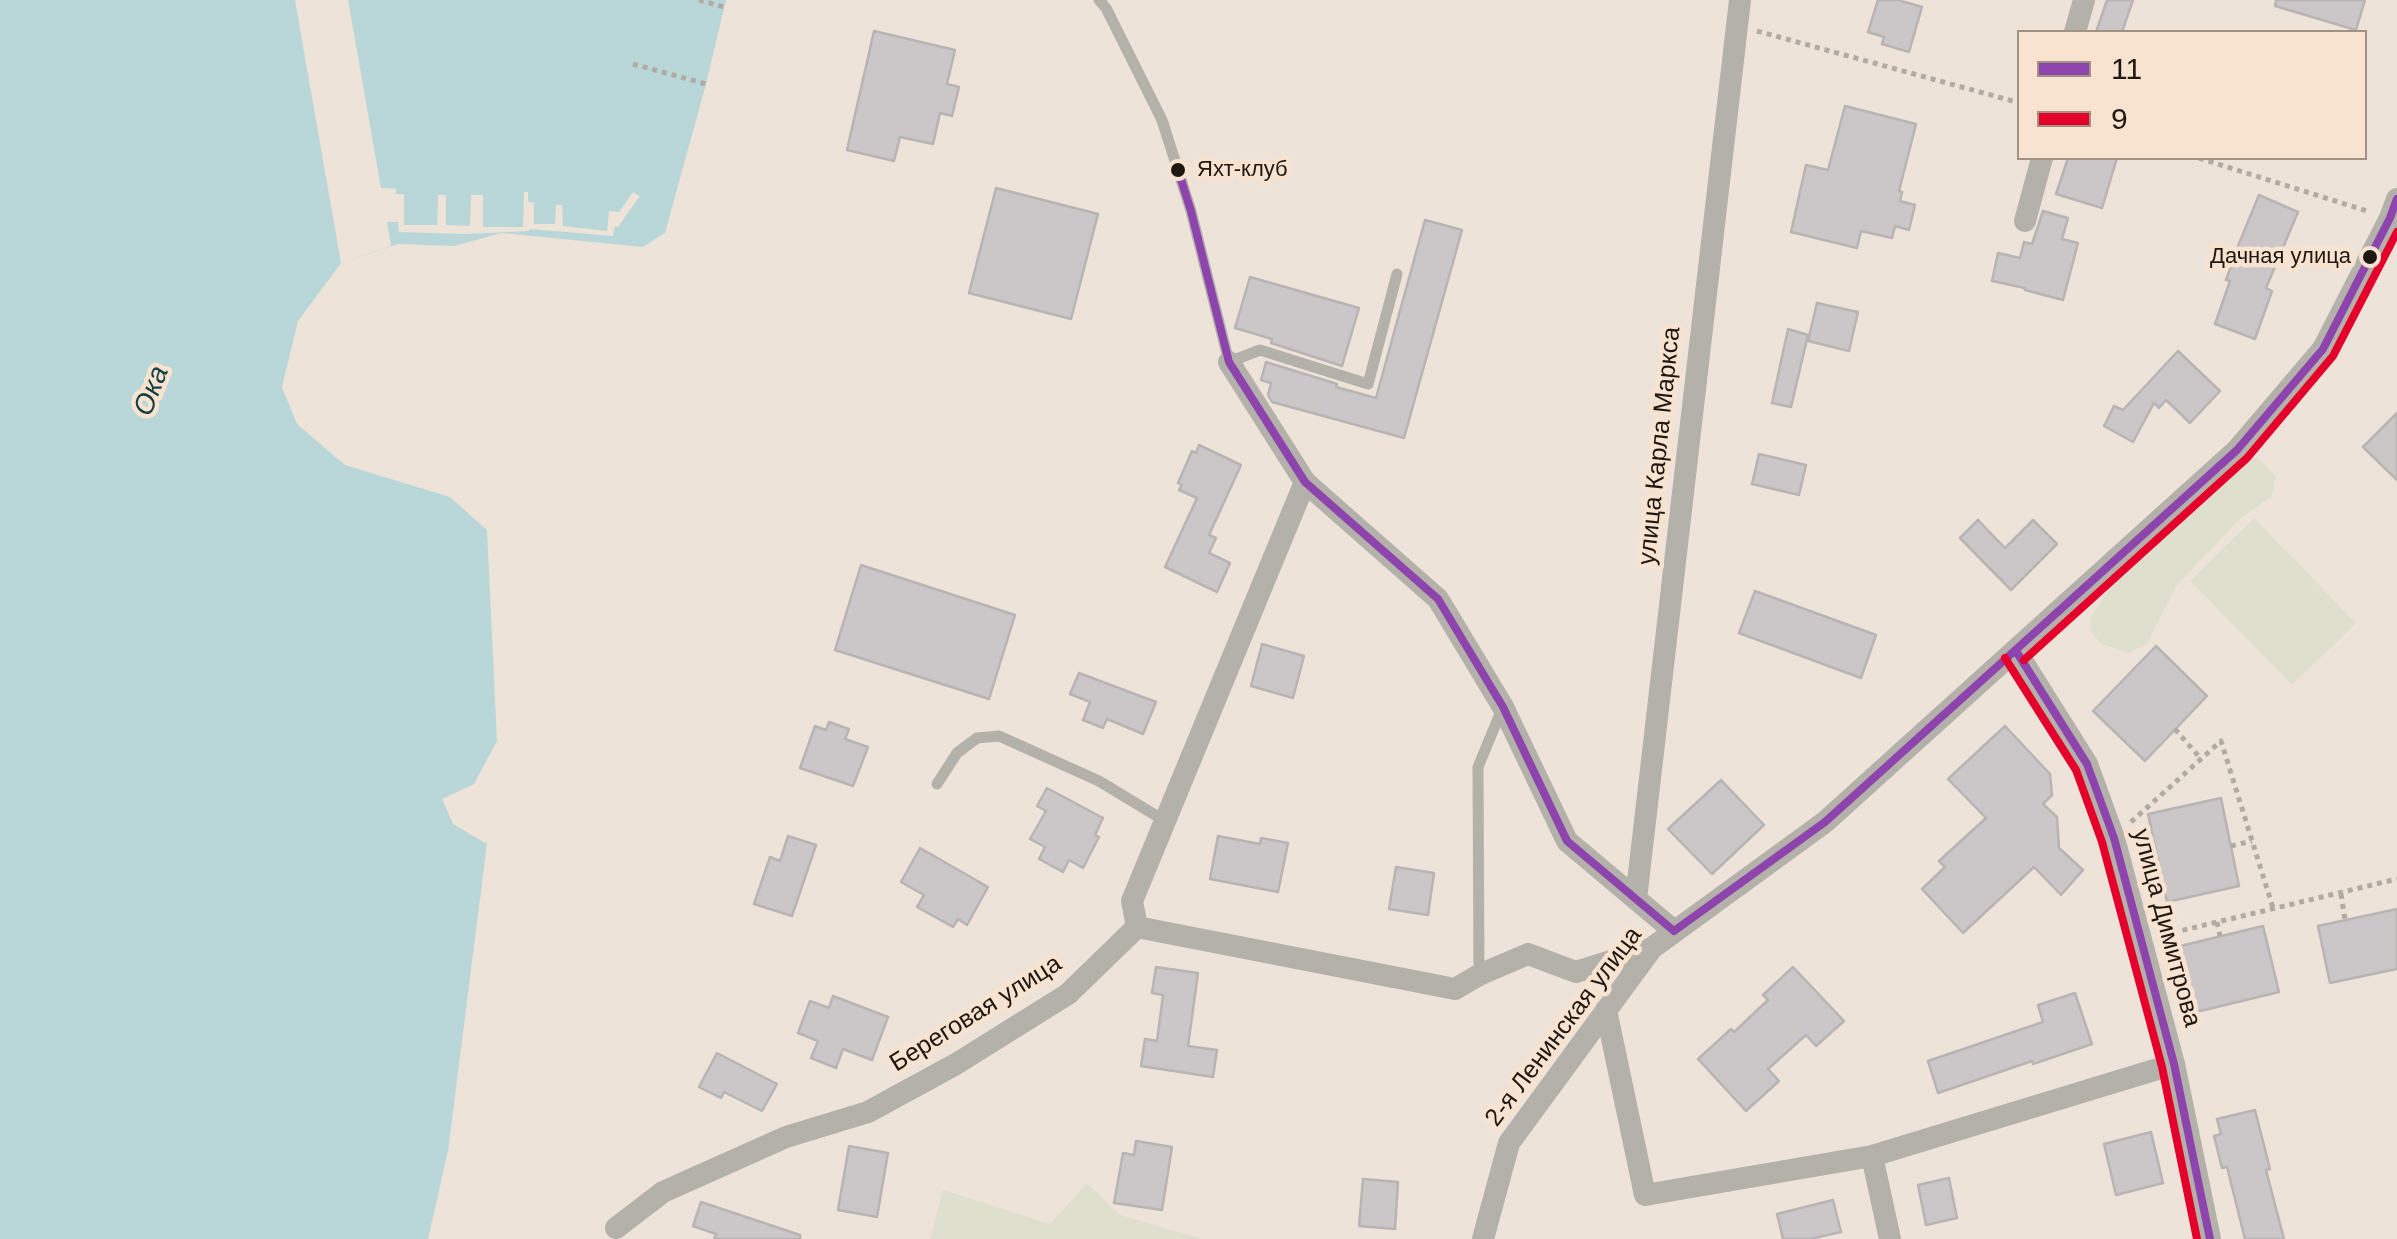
<!DOCTYPE html>
<html>
<head>
<meta charset="utf-8">
<style>
  body { margin:0 }
  #map { position:relative; width:2397px; height:1239px; overflow:hidden; background:#eee3d9; font-family:Arial,sans-serif }
  canvas { display:block }
  .legend { position:absolute; left:2017px; top:30px; width:350px; height:130px; box-sizing:border-box; background:#f7e3d0; border:2px solid #a19284; margin:0; padding:12px 18px; list-style:none; font-size:30px; color:#1f1812 }
  .legend li { display:flex; align-items:center; gap:20px; height:50px }
  .legend b { width:50px; border:2px solid #a19284 }
</style>
</head>
<body>
<div id="map">
<canvas width="2397" height="1239"></canvas>
<ul class="legend">
<li><b style="height:12px;background:#8e44ad"></b>11</li>
<li><b style="height:12px;background:#e4002b"></b>9</li>
</ul>
</div>
<script>
const context = document.querySelector('canvas').getContext('2d');
context.lineJoin = 'round';
function paint(path, color) { context.fillStyle = color; context.fill(path, 'evenodd'); }
const toPath = rows => new Path2D(rows.map(r => 'M' + r).join(''));
function strokePath(path, color, width, dash) { context.strokeStyle = color; context.lineWidth = width; context.lineCap = dash ? 'butt' : 'round'; context.setLineDash(dash || []); context.stroke(path); }
function drawText(font, color, halo, rows, align = 'center') {
  context.font = font + ' Arial,sans-serif'; context.lineWidth = 9; context.setLineDash([]); context.textBaseline = 'middle'; context.strokeStyle = halo; context.fillStyle = color; for (const [text, x, y, turn = 0] of rows) {
    context.save(); context.translate(x, y); context.rotate((+turn || 0) * Math.PI / 180); context.textAlign = isNaN(turn) ? turn : align; if (halo) context.strokeText(text, 0, 0); context.fillText(text, 0, 0); context.restore();
  }
}
const green = toPath([
  [2257,457,2276,476,2271,497,2241,518,2177,585,2147,644,2128,653,2100,643,2091,631,2090,619,2118,575,2227,478,2246,462],
  [2254,518,2356,623,2292,685,2190,581],
  [1087,1183,1120,1215,1203,1239,930,1239,943,1190,1050,1224]
]);
const water = toPath([
  [0,0,726,0,706,84,665,233,643,247,502,233,454,246,398,244,341,263,298,321,282,387,297,424,345,465,450,497,487,530,497,741,474,784,442,799,453,824,487,844,448,1151,428,1239,0,1239]
]);
const pier = toPath([
  [295,0,348,0,381,188,396,189,396,194,404,194,404,225,437,225,438,195,446,195,446,225,470,226,471,195,483,195,483,227,523,227,524,192,528,192,528,202,534,203,534,224,555,224,556,205,562,205,563,226,607,231,609,211,619,212,633,192,640,196,618,227,615,226,613,236,530,229,529,231,466,234,399,232,398,222,387,222,391,246,341,263]
]);
const building = toPath([
  [1878,0,1898,0,1922,7,1909,52,1882,44,1884,37,1868,32,1878,0],
  [2107,0,2133,0,2122,32,2096,32,2107,0],
  [2276,0,2365,0,2356,30,2275,6,2276,0],
  [874,31,955,50,947,84,959,87,952,116,940,113,933,144,900,137,894,161,847,150,874,31],
  [1845,106,1916,124,1899,191,1902,192,1900,201,1915,205,1909,230,1895,226,1892,238,1861,231,1857,248,1791,232,1806,165,1828,170,1845,106],
  [2068,158,2117,158,2102,208,2056,194,2068,158],
  [996,188,1098,214,1071,319,969,293,996,188],
  [2259,195,2298,212,2266,288,2272,291,2255,339,2215,324,2230,281,2226,280,2238,246,2259,195],
  [2043,211,2068,218,2062,239,2078,243,2063,300,2025,290,2025,288,1992,281,1998,253,2020,258,2024,242,2032,244,2043,211],
  [1425,220,1462,230,1404,438,1272,402,1268,395,1271,383,1261,380,1266,362,1337,384,1336,387,1376,398,1425,220],
  [1250,277,1359,308,1342,366,1271,343,1272,339,1235,328,1250,277],
  [1817,303,1858,312,1849,351,1808,341,1817,303],
  [1788,329,1808,335,1791,407,1772,403,1788,329],
  [2178,351,2220,391,2190,423,2166,400,2159,408,2154,403,2133,442,2104,426,2114,406,2123,410,2178,351],
  [2397,413,2397,480,2363,447,2397,413],
  [1199,445,1241,465,1209,535,1216,538,1209,553,1230,563,1217,592,1165,567,1197,498,1179,490,1182,485,1178,483,1192,451,1196,453,1199,445],
  [1759,454,1806,465,1799,495,1752,484,1759,454],
  [1978,520,2005,548,2033,520,2057,544,2011,590,1960,538,1978,520],
  [861,565,1015,615,989,699,835,650,861,565],
  [1755,591,1876,635,1861,678,1739,633,1755,591],
  [1262,644,1304,656,1293,698,1251,686,1262,644],
  [2156,646,2207,696,2145,761,2093,711,2156,646],
  [1079,673,1156,702,1143,734,1107,719,1103,728,1083,720,1090,702,1070,694,1079,673],
  [829,722,849,729,845,739,868,747,853,786,800,768,815,726,826,730,829,722],
  [2005,726,2050,774,2052,795,2043,804,2057,817,2059,848,2083,870,2061,895,2034,867,1963,933,1922,889,1945,867,1939,861,1986,818,1948,779,2005,726],
  [1721,780,1764,825,1712,874,1668,829,1721,780],
  [1047,788,1103,818,1095,835,1099,837,1083,868,1069,860,1063,872,1039,859,1045,847,1030,839,1046,811,1037,806,1047,788],
  [2221,798,2239,886,2167,902,2148,814,2221,798],
  [788,836,816,845,792,916,754,904,770,857,780,861,788,836],
  [1218,836,1260,844,1261,838,1288,843,1278,892,1210,879,1218,836],
  [920,848,988,887,967,925,958,919,953,927,917,907,924,895,901,882,920,848],
  [1396,867,1434,873,1428,915,1389,909,1396,867],
  [2397,909,2397,969,2330,983,2318,926,2397,909],
  [2263,926,2279,992,2192,1013,2176,947,2263,926],
  [1156,967,1198,973,1188,1046,1217,1050,1213,1077,1141,1066,1145,1039,1157,1041,1163,995,1152,993,1156,967],
  [1793,967,1844,1021,1816,1046,1806,1035,1768,1069,1779,1081,1746,1111,1698,1059,1731,1029,1734,1032,1768,1000,1763,995,1793,967],
  [2075,993,2092,1044,2033,1064,2032,1061,1938,1093,1928,1061,2043,1022,2038,1005,2075,993],
  [833,996,888,1017,872,1060,843,1049,836,1068,811,1058,818,1041,798,1033,810,1001,829,1008,833,996],
  [717,1053,777,1084,762,1111,724,1092,721,1098,699,1087,717,1053],
  [2255,1110,2270,1169,2266,1170,2284,1239,2245,1239,2227,1167,2222,1168,2214,1136,2221,1134,2217,1119,2255,1110],
  [2151,1132,2163,1183,2116,1195,2104,1144,2151,1132],
  [1136,1141,1172,1147,1162,1210,1114,1203,1123,1153,1134,1155,1136,1141],
  [849,1146,888,1153,877,1217,838,1210,849,1146],
  [1949,1178,1957,1218,1926,1225,1918,1185,1949,1178],
  [1363,1179,1398,1182,1395,1229,1359,1226,1363,1179],
  [1833,1200,1841,1232,1810,1239,1783,1239,1777,1214,1833,1200],
  [701,1202,800,1235,800,1239,714,1239,716,1234,693,1226,701,1202]
]);
const path = toPath([
  [699,0,724,7],
  [1757,31,2020,103],
  [633,64,706,84],
  [2199,158,2367,211],
  [2175,729,2201,759],
  [2131,822,2221,741,2273,908],
  [2231,846,2252,841],
  [2341,894,2345,920],
  [2217,922,2220,936],
  [2163,935,2397,879]
]);
const service = toPath([
  [1099,0,1106,8,1162,120,1191,211,1229,362,1260,350,1368,384,1397,274],
  [937,784,957,753,977,738,999,736,1099,781,1165,821],
  [1479,975,1478,767,1502,709]
]);
const minor = toPath([
  [2075,32,2084,0],
  [2025,221,2042,158],
  [1229,362,1305,482,1438,599,1503,707,1567,841,1674,931],
  [2016,651,2087,764,2114,838,2174,1064,2210,1239],
  [1636,899,1740,0],
  [1137,927,1455,989,1479,975,1528,954,1576,972,1652,948],
  [1606,1010,1645,1195,1872,1156,2174,1064],
  [1872,1156,1890,1239],
  [616,1228,663,1192,786,1137,868,1112,956,1064,1068,994,1137,927,1132,901,1305,482],
  [1483,1239,1509,1143,1652,948,1825,822,2237,450,2323,349,2390,218,2397,199]
]);
const bus1 = toPath([
  [1178,170,1191,211,1229,362,1305,482,1438,599,1503,707,1567,841,1674,931],
  [2016,651,2087,764,2114,838,2174,1064,2210,1239],
  [1674,931,1825,822,2237,450,2323,349,2390,218,2397,199]
]);
const bus2 = toPath([
  [2005,658,2076,770,2102,842,2162,1067,2197,1239],
  [2024,660,2247,458,2333,356,2397,232]
]);
const markers = [
  [1178,170,9,"#1f1812"],
  [2370,257,9,"#1f1812"]
];
const busNames = [
  ["Яхт-клуб",1197,170],
  ["Дачная улица",2351,257,"right"]
];
const streetNames = [
  ["улица Карла Маркса",1660,446,-84],
  ["улица Димитрова",2166,928,75],
  ["Береговая улица",976,1014,-32],
  ["2-я Ленинская улица",1564,1027,-53]
];
const waterNames = [
  ["Ока",152,391,-69]
];
paint(green, '#dedfcc');
paint(water, '#b9d7d8');
paint(pier, '#eee3d9');
paint(building, '#cbc6c8');
strokePath(building, '#b9b4b4', 2.5);
strokePath(path, '#b1aba4', 5, [5, 5]);
strokePath(service, '#b4b0aa', 11);
strokePath(minor, '#b4b0aa', 22);
strokePath(bus1, '#8e44ad', 8);
strokePath(bus2, '#e4002b', 8);
for (const [x, y, r, color] of markers) { const dot = new Path2D(); dot.arc(x, y, r, 0, 2 * Math.PI); context.fillStyle = color; context.fill(dot); strokePath(dot, '#f7e3d0', 4); }
drawText('22px', '#1f1812', '#f7e3d0', busNames, 'left');
drawText('25px', '#1f1812', '#f7e3d0', streetNames);
drawText('italic 28px', '#123f43', '#f7e3d0', waterNames);
</script>
</body>
</html>
